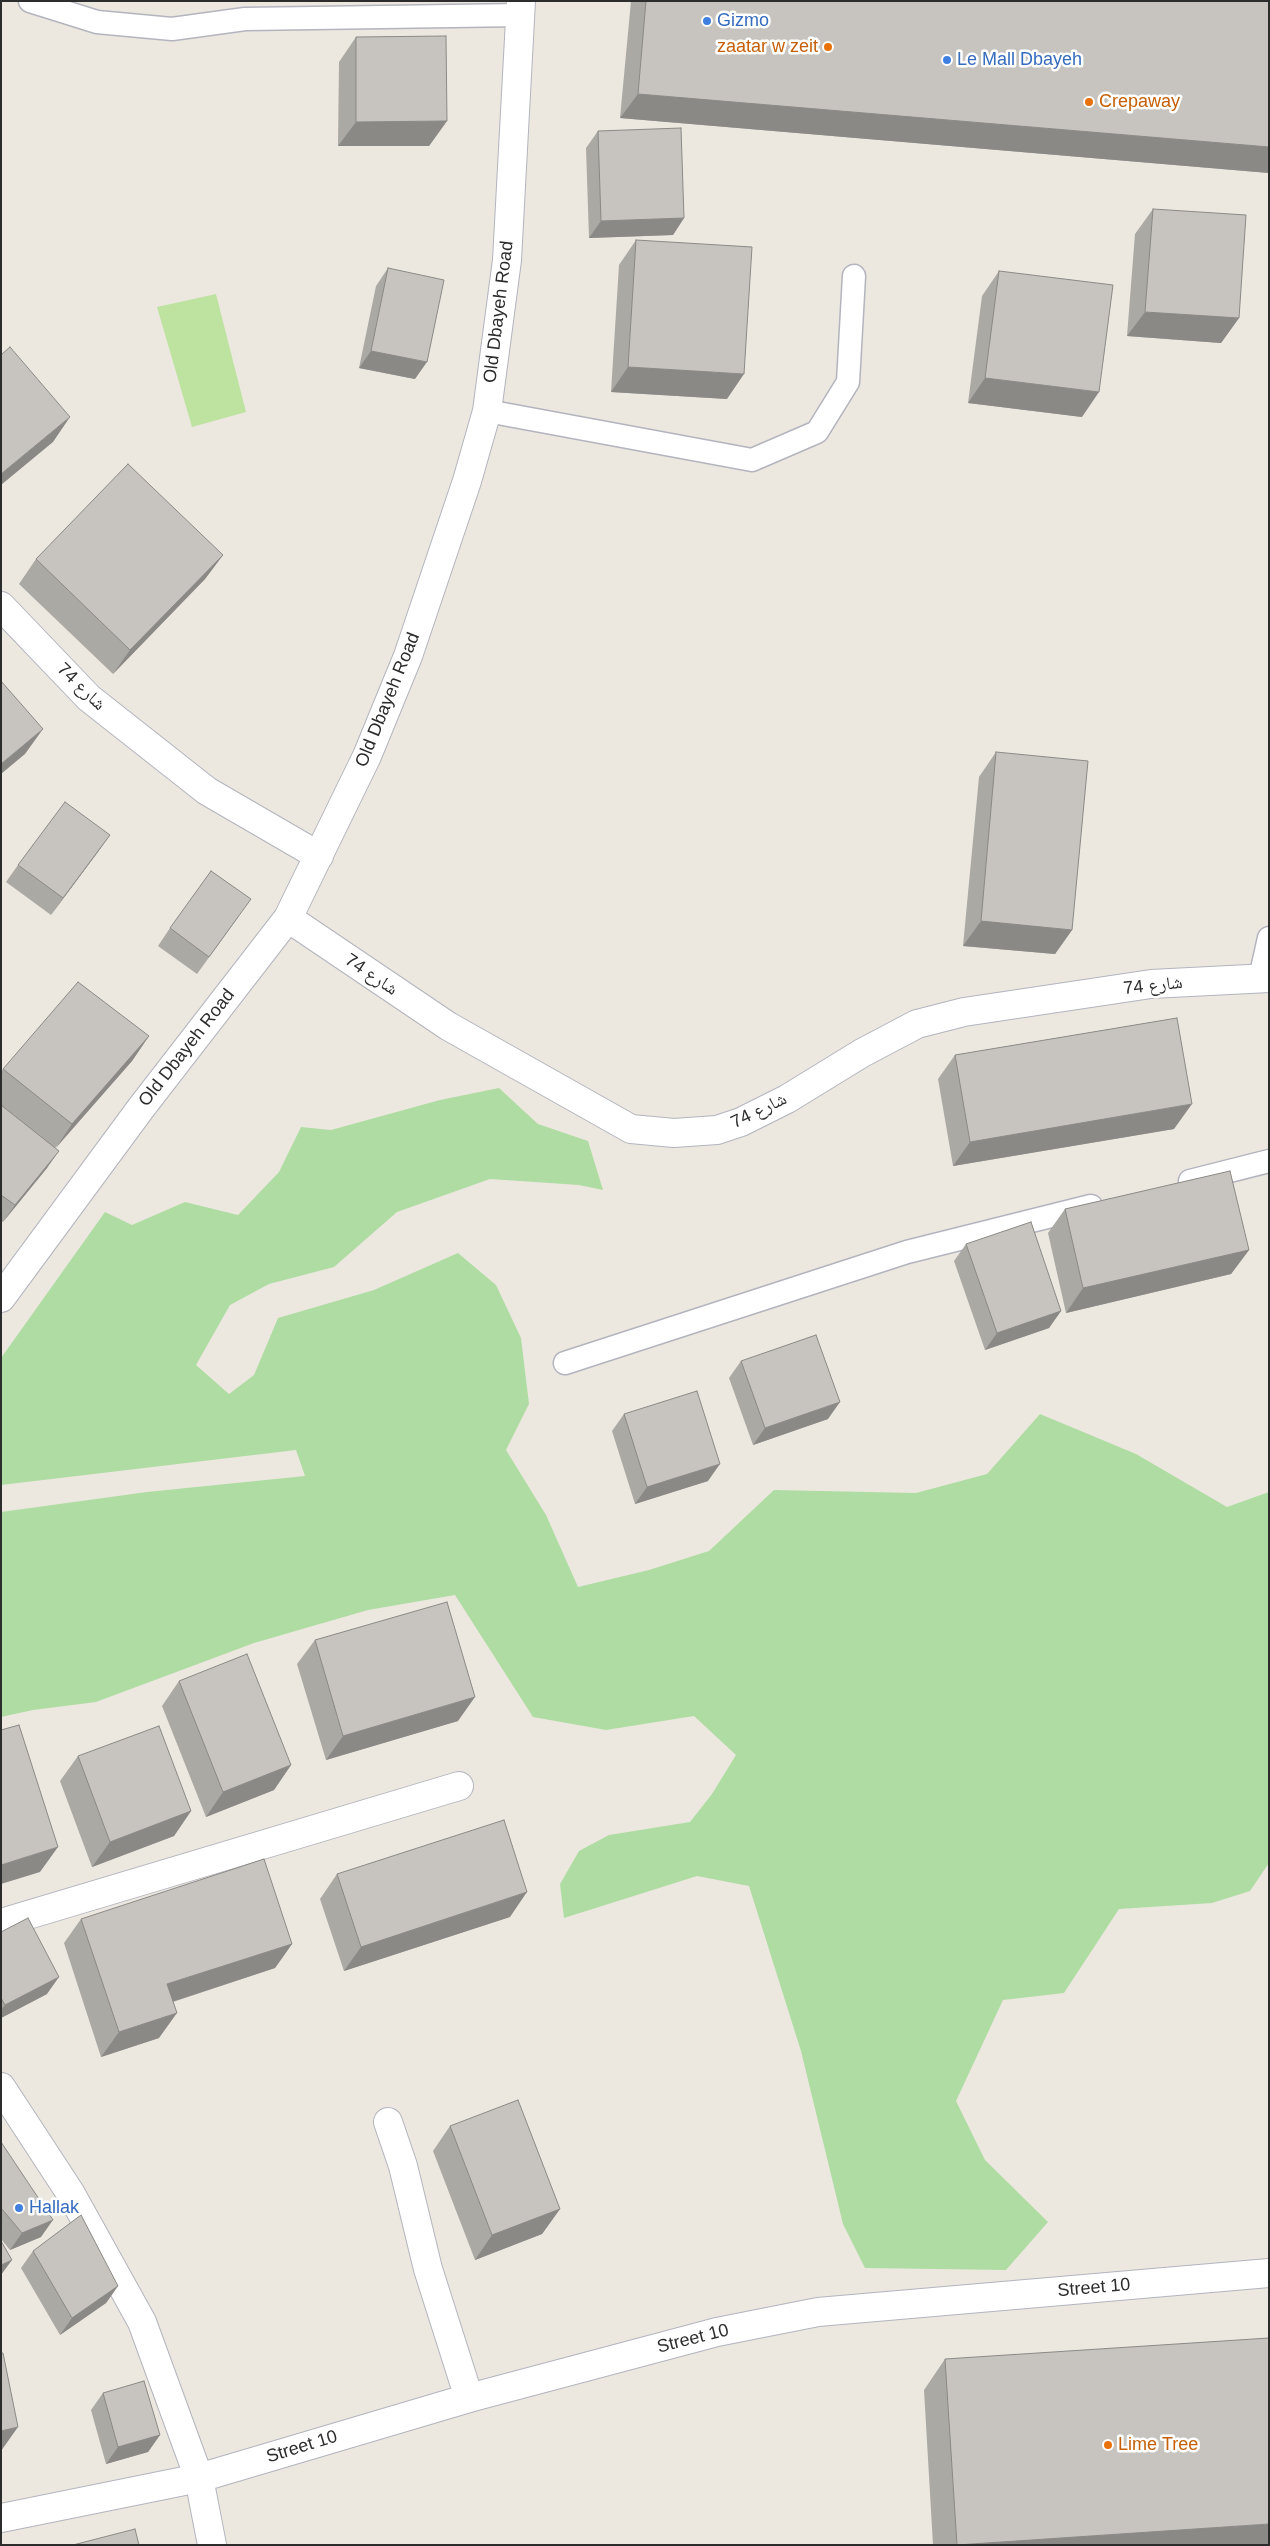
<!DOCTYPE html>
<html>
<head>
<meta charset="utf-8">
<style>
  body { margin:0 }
  #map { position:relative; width:1270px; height:2546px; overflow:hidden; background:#ece8e0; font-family:Arial,sans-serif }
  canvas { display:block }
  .frame { position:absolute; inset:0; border:2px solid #2c2c2c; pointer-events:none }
</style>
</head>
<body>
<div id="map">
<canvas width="1270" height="2546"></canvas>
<div class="frame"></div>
</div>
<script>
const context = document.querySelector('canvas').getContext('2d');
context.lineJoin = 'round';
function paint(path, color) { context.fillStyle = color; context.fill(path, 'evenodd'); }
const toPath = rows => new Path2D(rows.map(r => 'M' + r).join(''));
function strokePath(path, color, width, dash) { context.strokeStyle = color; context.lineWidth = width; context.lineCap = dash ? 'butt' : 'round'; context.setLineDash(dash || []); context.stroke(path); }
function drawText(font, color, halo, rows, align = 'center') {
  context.font = font + ' Arial,"Noto Naskh Arabic",sans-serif'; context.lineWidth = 5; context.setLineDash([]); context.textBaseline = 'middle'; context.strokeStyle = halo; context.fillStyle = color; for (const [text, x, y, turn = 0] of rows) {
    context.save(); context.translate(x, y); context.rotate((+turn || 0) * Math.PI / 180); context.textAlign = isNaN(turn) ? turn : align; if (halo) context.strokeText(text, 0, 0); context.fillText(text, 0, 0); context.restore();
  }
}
const green = toPath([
  [499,1088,538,1124,588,1141,603,1190,579,1185,490,1179,397,1212,334,1267,269,1284,230,1305,196,1365,229,1394,254,1375,278,1318,374,1290,458,1253,496,1285,521,1338,529,1404,506,1450,546,1515,578,1587,649,1570,709,1551,774,1490,916,1493,987,1474,1040,1414,1136,1454,1227,1507,1269,1492,1269,1863,1250,1891,1212,1903,1119,1909,1064,1993,1003,2000,956,2101,985,2160,1048,2222,1006,2270,865,2268,843,2224,801,2051,749,1886,697,1876,564,1918,560,1884,579,1851,609,1835,690,1822,712,1794,736,1755,694,1716,606,1730,533,1717,455,1595,368,1610,254,1643,96,1702,33,1710,1,1717,1,1512,147,1492,305,1476,296,1450,1,1485,1,1358,105,1212,132,1225,185,1202,238,1215,279,1172,301,1127,331,1130,440,1100]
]);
const pitch = toPath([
  [216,294,246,412,192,427,157,307]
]);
const lane = toPath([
  [30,1,97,22,172,29,245,19,521,15],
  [487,411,752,460,817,432,848,382,854,276],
  [1260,978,1269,938],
  [1190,1181,1269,1161],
  [565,1363,907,1252,1091,1206]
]);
const street = toPath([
  [1,1923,459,1786],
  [388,2122,403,2166,428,2269,469,2398],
  [1,2518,199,2478]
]);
const secondary = toPath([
  [1,606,89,698,207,791,319,856],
  [288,918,448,1026,631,1129,674,1133,717,1130,741,1122,787,1099,862,1053,917,1024,964,1012,1151,984,1269,978],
  [1,1298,141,1108,288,918,367,756,408,656,467,481,487,411,507,260,521,1],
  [1,2087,71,2194,142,2322,199,2478,212,2545],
  [199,2478,469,2398,717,2332,818,2312,1269,2273]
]);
const wall = toPath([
  [631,1,1269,1,1269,173,620,118],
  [356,37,447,121,429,146,338,146,339,62],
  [598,131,684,218,673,235,589,238,586,148],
  [1153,209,1239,318,1221,343,1127,336,1135,234],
  [636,240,727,399,611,392,619,265],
  [388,268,415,379,359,368,376,286],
  [999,271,1082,417,968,403,982,296],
  [223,555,205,579,113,674,19,584,36,559],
  [996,752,1072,930,1055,954,963,946,979,777],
  [110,835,51,915,6,882,18,865],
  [239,916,197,974,158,946,170,928],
  [149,1036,132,1061,55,1148,47,1168,3,1222,1,1221,1,1072,3,1069],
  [955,1055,1174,1129,953,1166,938,1079],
  [1065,1209,1249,1250,1231,1274,1066,1313,1048,1233],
  [966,1244,1061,1311,1049,1328,985,1350,954,1261],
  [741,1361,828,1419,753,1445,729,1378],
  [624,1414,708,1481,635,1504,612,1431],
  [315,1640,458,1721,326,1760,297,1664],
  [179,1681,291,1765,274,1790,206,1817,162,1706],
  [78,1756,191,1811,174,1836,92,1867,60,1781],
  [337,1874,510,1917,344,1971,320,1899],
  [81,1919,292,1944,275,1968,173,2002,159,2038,101,2057,64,1943],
  [1,1932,47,1994,1,2018],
  [450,2126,560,2209,542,2234,475,2260,433,2151],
  [1,2142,41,2237,10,2250,1,2239],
  [33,2251,118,2286,106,2303,60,2335,21,2268],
  [945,2359,1269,2545,933,2545,924,2390],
  [103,2393,160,2435,148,2452,106,2464,91,2410]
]);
const shadedWall = toPath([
  [638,94,1269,147,1269,173,620,118],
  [447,121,429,146,338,146,356,122],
  [684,218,673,235,589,238,601,221],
  [1145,312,1239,318,1221,343,1127,336],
  [371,351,427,362,415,379,359,368],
  [628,367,744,374,727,399,611,392],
  [985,378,1099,392,1082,417,968,403],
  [70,417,53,442,1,485,1,474],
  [223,555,205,579,113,674,130,650],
  [43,729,25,754,1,774,1,764],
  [110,835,98,852,51,915,63,898],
  [981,921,1072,930,1055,954,963,946],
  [149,1036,132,1061,55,1149,72,1124],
  [1192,1104,1174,1129,953,1166,970,1142],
  [59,1151,47,1168,3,1222,15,1205],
  [1249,1250,1231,1274,1066,1313,1083,1288],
  [1061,1311,1049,1328,985,1350,997,1333],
  [840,1402,828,1419,753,1445,765,1428],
  [720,1464,708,1481,635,1504,647,1487],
  [475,1697,458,1721,326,1760,343,1736],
  [291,1765,274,1790,206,1817,223,1792],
  [191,1811,174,1836,92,1867,110,1842],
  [58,1847,40,1872,1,1884,1,1865],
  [527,1892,510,1917,344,1971,361,1947],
  [292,1944,275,1968,150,2009,167,1984],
  [59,1977,47,1994,1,2018,1,2010,5,2005],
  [177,2013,159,2038,101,2057,119,2032],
  [560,2209,542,2234,475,2260,492,2235],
  [53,2220,41,2237,10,2250,22,2233],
  [12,2260,1,2275,1,2265],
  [118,2286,106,2303,60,2335,72,2318],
  [18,2427,1,2451,1,2431],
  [160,2435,148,2452,106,2464,118,2447],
  [1269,2524,1269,2545,957,2545]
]);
const building = toPath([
  [646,1,1269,1,1269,147,638,94,646,1],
  [446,36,447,121,356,122,356,37,446,36],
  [681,128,684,218,601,221,598,131,681,128],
  [1153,209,1246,215,1239,318,1145,312,1153,209],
  [636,240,752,247,744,374,628,367,636,240],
  [388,268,444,280,427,362,371,351,388,268],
  [999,271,1113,285,1099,392,985,378,999,271],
  [10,347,70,417,1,474,1,355,10,347],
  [128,464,223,555,130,650,36,559,128,464],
  [1,681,43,729,1,764,1,681],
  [996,752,1088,761,1072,930,981,921,996,752],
  [65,802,110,835,63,898,18,865,65,802],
  [211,871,251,899,209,957,170,928,211,871],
  [78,982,149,1036,72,1124,3,1069,78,982],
  [1177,1018,1192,1104,970,1142,955,1055,1177,1018],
  [1,1105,59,1151,15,1205,1,1195,1,1105],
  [1230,1171,1249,1250,1083,1288,1065,1209,1230,1171],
  [1031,1222,1061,1311,997,1333,966,1244,1031,1222],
  [816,1335,840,1402,765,1428,741,1361,816,1335],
  [697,1391,720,1464,647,1487,624,1414,697,1391],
  [447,1602,475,1697,343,1736,315,1640,447,1602],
  [247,1654,291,1765,223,1792,179,1681,247,1654],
  [19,1725,58,1847,1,1865,1,1730,19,1725],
  [159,1726,191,1811,110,1842,78,1756,159,1726],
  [504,1820,527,1892,361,1947,337,1874,504,1820],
  [264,1859,292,1944,167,1984,177,2013,119,2032,81,1919,264,1859],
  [28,1918,59,1977,5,2005,1,1998,1,1932,28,1918],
  [518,2100,560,2209,492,2235,450,2126,518,2100],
  [1,2142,53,2220,22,2233,1,2208,1,2142],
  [81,2215,118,2286,72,2318,33,2251,81,2215],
  [1,2241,12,2260,1,2265,1,2241],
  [1269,2338,1269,2524,957,2545,945,2359,1269,2338],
  [1,2353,3,2353,18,2427,1,2431,1,2353],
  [144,2381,160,2435,118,2447,103,2393,144,2381],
  [135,2529,139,2545,73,2545,135,2529]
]);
const markers = [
  [707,21,5,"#3f7fe0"],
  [828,47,5,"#e8710a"],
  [947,60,5,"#3f7fe0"],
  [1089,102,5,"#e8710a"],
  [19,2208,5,"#3f7fe0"],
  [1108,2445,5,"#e8710a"]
];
const shopNames = [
  ["Gizmo",717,21],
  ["Le Mall Dbayeh",957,60],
  ["Hallak",29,2208]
];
const foodNames = [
  ["zaatar w zeit",818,47,"right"],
  ["Crepaway",1099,102],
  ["Lime Tree",1118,2445]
];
const streetNames = [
  ["Old Dbayeh Road",499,312,-83],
  ["شارع 74",81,687,44],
  ["Old Dbayeh Road",388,700,-68],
  ["شارع 74",371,975,34],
  ["شارع 74",1153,986,-6],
  ["Old Dbayeh Road",187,1048,-52],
  ["شارع 74",759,1111,-26],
  ["Street 10",1094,2288,-5],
  ["Street 10",693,2339,-14],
  ["Street 10",302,2447,-17]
];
paint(green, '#afdca2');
paint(pitch, '#bee29f');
strokePath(lane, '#b3b4be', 25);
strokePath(street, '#b3b4be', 30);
strokePath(secondary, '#b3b4be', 30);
strokePath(lane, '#fff', 22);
strokePath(street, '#fff', 28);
strokePath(secondary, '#fff', 28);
paint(wall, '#aba9a4');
paint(shadedWall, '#8b8986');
paint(building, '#c7c4bf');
strokePath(building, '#8b8986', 1);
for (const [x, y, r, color] of markers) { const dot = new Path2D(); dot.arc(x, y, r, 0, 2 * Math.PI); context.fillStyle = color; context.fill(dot); strokePath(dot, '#fff', 2); }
drawText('18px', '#366cbe', '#fff', shopNames, 'left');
drawText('18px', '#c56008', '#fff', foodNames, 'left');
drawText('18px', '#2c2c2c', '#fff', streetNames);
</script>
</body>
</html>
